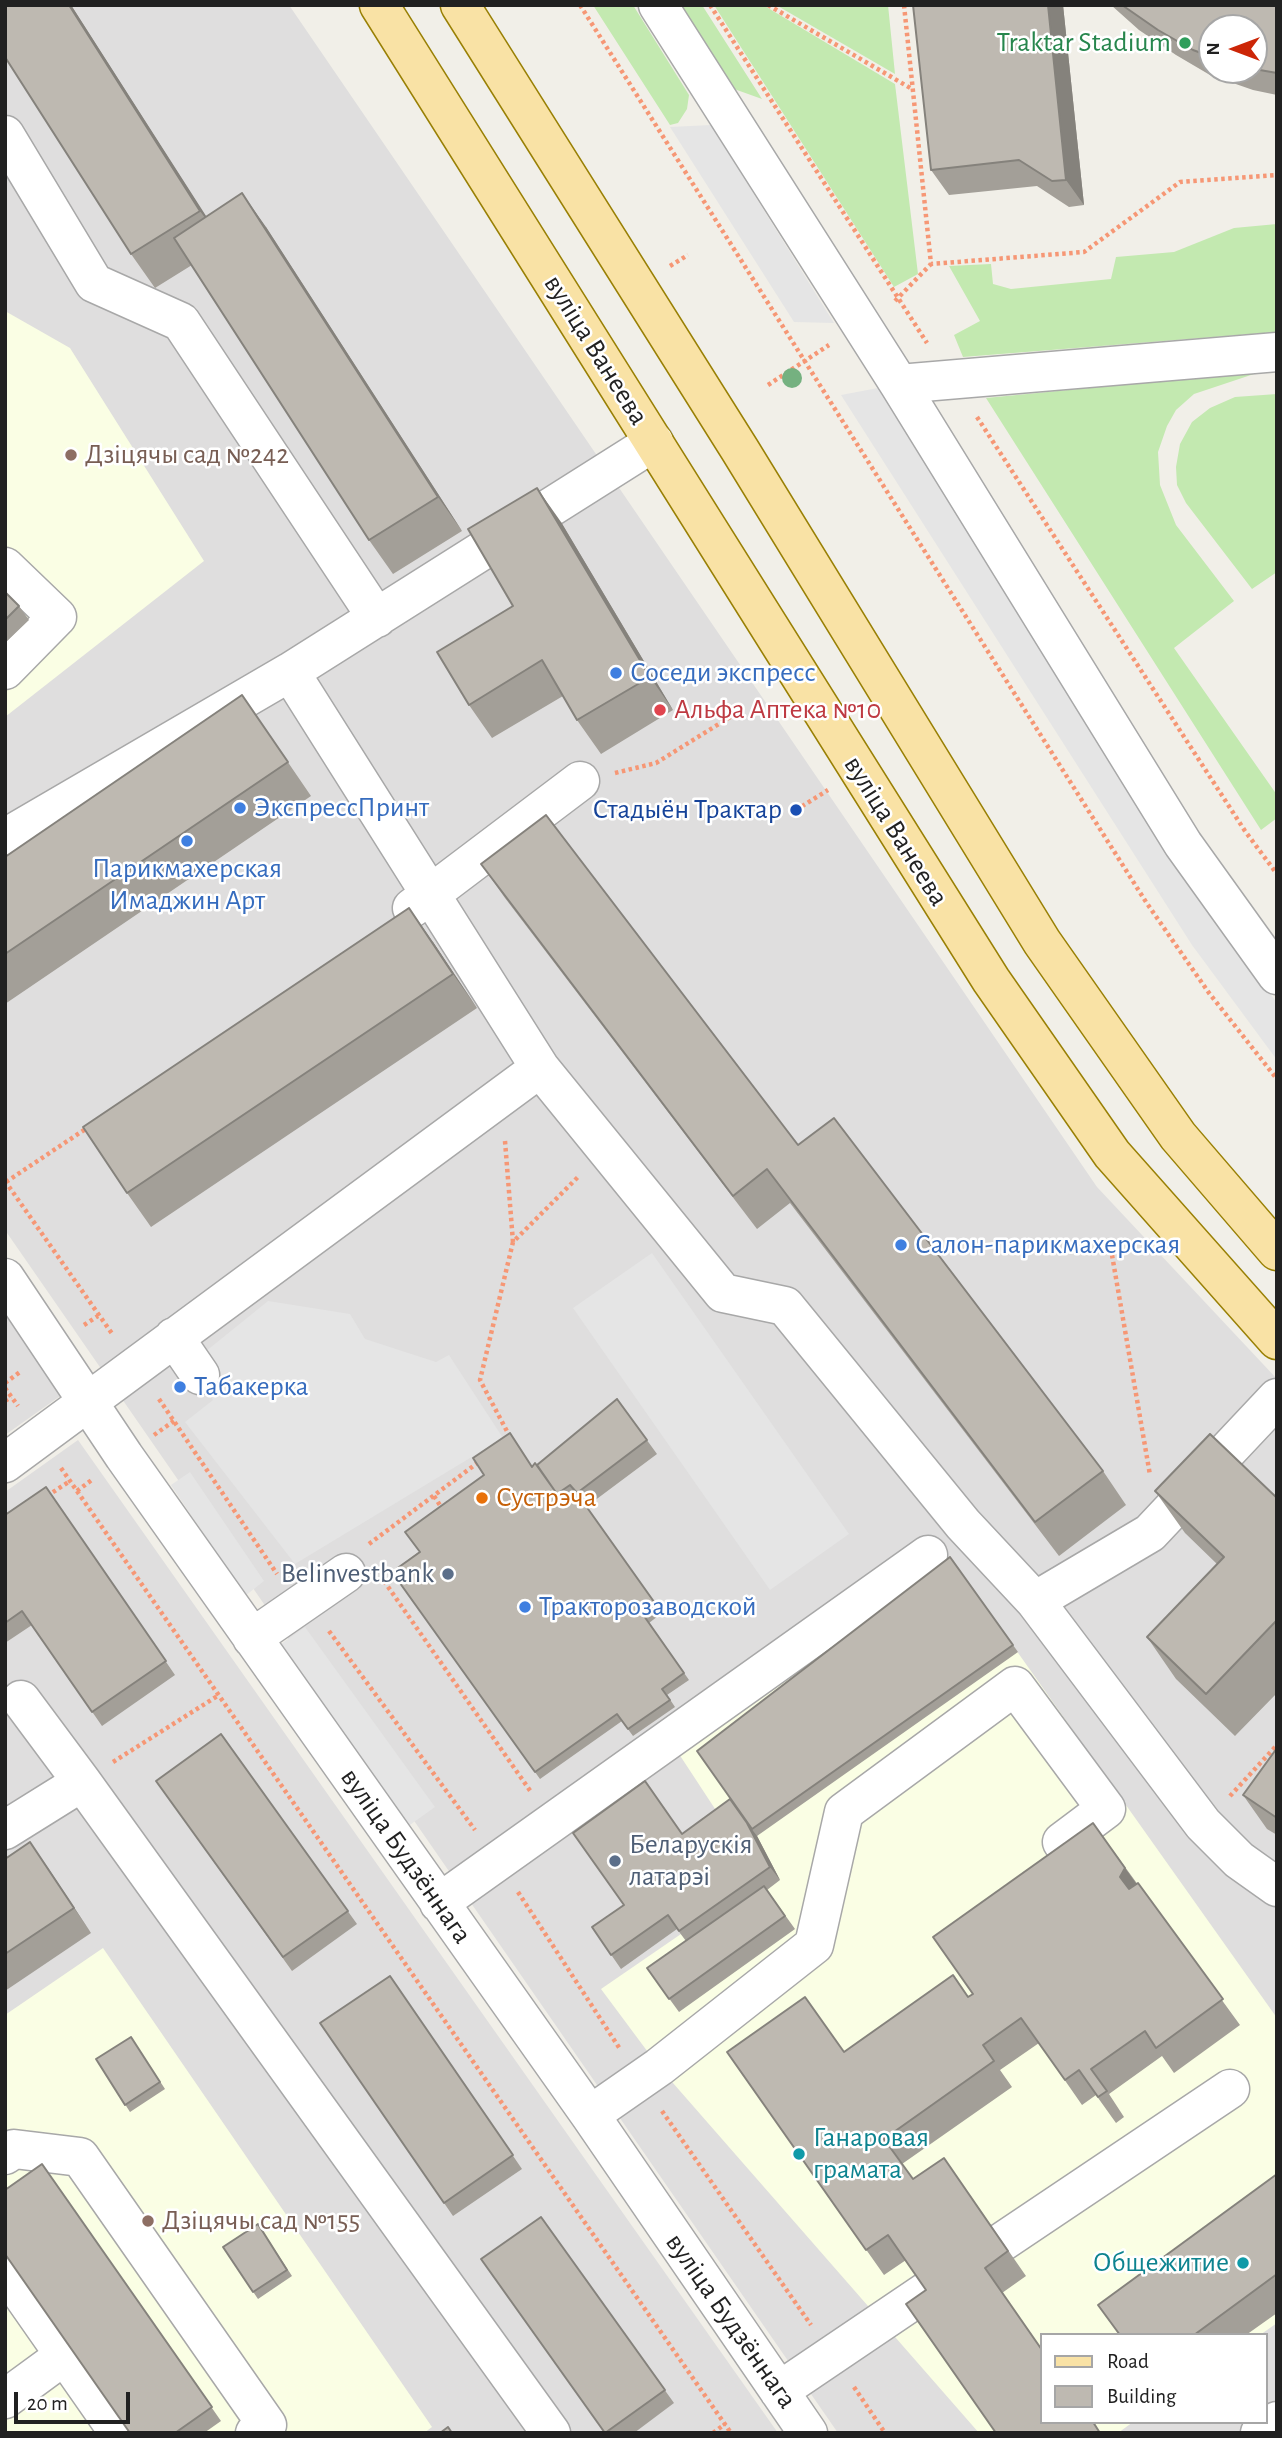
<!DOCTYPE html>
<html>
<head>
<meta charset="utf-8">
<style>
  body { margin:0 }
  #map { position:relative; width:1282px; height:2438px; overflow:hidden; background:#f1efe8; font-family:"Alegreya Sans",sans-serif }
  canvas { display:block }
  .frame { position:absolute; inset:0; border:7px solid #212121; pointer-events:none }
  .legend { position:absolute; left:1040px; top:2333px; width:228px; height:91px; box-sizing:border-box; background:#fff; border:2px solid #a6a6a6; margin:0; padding:9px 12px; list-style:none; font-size:21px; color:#212121 }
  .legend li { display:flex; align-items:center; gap:14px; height:35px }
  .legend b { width:35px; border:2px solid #a6a6a6 }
  .north { position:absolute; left:1198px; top:14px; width:70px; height:70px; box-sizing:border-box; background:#fff; border:2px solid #a6a6a6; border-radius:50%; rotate:270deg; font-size:19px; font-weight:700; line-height:28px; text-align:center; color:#212121 }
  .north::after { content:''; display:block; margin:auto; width:24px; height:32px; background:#cc2607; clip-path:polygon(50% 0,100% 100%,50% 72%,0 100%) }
  .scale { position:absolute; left:14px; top:2392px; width:116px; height:32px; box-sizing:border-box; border:4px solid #212121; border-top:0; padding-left:9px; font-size:21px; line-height:24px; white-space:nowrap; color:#212121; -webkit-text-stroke:5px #fff; paint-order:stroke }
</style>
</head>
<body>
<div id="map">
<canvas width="1282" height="2438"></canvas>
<div class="frame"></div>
<ul class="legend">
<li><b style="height:9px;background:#f9e2a5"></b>Road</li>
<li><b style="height:19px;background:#beb9b1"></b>Building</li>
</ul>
<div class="north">N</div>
<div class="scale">20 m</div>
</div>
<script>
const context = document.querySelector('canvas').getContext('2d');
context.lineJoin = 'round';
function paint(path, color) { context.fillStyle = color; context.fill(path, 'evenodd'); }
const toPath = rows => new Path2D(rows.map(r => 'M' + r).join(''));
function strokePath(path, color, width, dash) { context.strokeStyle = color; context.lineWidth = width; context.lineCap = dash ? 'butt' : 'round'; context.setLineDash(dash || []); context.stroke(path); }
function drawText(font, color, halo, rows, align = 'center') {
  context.font = font + ' "Alegreya Sans",sans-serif'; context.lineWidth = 5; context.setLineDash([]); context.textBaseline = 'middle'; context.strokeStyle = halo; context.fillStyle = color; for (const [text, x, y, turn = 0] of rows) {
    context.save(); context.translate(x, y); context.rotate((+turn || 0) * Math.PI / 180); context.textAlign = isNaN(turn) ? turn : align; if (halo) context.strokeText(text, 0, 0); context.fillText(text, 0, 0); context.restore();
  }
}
const residential = toPath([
  [5,5,289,5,1097,1187,1277,1379,1277,2433,838,2433,5,1230],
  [1042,2335,1266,2335,1266,2422,1042,2422],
  [5,1310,63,1394,5,1435],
  [78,1440,778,2433,5,2433,5,1492]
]);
const education = toPath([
  [5,311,70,348,204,561,5,717],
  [955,1564,1277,2018,1277,2323,1260,2335,1042,2335,1042,2422,1133,2422,1118,2433,979,2433,659,2067,601,1989,761,1879,679,1754],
  [103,1948,432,2427,424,2433,5,2433,5,2015]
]);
const grass = toPath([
  [593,5,633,5,689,95,687,109,678,123,670,125],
  [671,5,702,5,762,99,723,85],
  [714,5,763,5,895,84,918,274,894,287],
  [776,5,888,5,895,74],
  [1277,224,1277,332,963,357,954,335,980,321,949,266,991,264,993,284,1011,289,1111,279,1116,257,1174,252,1234,228],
  [1263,371,1194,394,1176,410,1167,426,1158,452,1160,485,1176,525,1234,601,1174,648,1277,795,1277,818,1261,830,986,398],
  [1277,394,1277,572,1252,589,1186,503,1177,485,1176,467,1180,444,1192,422,1210,408,1235,397]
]);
const parking = toPath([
  [711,125,834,323,794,322,670,127],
  [878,388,1211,912,1277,1003,1277,1060,1192,945,841,395],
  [652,1253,849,1534,770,1590,573,1308],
  [268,1301,350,1314,365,1339,436,1362,449,1355,503,1438,295,1564,185,1422,213,1400,190,1364],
  [190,1472,264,1581,245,1596,171,1485],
  [305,1627,435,1807,407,1827,281,1644]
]);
const path = toPath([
  [580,5,1146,902,1209,993,1277,1079],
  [710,5,927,343],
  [768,5,912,89],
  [904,5,931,264,1084,252,1180,182,1277,175],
  [670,266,688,255],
  [895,301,931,264],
  [768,385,829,345],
  [977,417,1245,831,1277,874],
  [615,773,656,763,735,714],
  [796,810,828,790],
  [505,1141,513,1242,578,1177],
  [5,1181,113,1335],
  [6,1182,87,1128],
  [1112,1255,1150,1475],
  [84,1325,98,1316],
  [5,1383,20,1372],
  [5,1388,18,1406],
  [159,1399,277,1574],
  [5,1401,11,1397],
  [154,1435,174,1421],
  [510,1437,480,1380,513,1242],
  [61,1468,731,2433],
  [77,1491,93,1479],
  [47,1496,70,1481],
  [434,1496,443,1510],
  [369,1544,480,1461],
  [384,1581,531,1792],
  [329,1631,475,1830],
  [113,1762,219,1695],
  [1230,1796,1277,1745],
  [518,1892,620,2049],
  [662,2111,811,2325],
  [854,2387,885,2433],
  [713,2433,725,2424]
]);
const minor = toPath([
  [658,5,899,384,1183,844,1277,975],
  [5,135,94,283,181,322,377,618],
  [899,384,1277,352],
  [5,567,57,617,5,670],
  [5,838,290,672],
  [412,908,580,781],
  [540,1068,290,672,654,442],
  [5,1278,124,1456,590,2115,808,2433],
  [174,1337,200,1375],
  [5,1463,540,1068,723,1293,785,1306,963,1524,1035,1601,1203,1824,1239,1860,1277,1887],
  [1035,1601,1150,1533,1277,1398],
  [252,1638,346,1573],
  [21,1700,82,1782],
  [5,1830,82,1782,551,2433],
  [439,1903,928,1555],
  [590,2115,659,2067,814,1945,844,1812,1015,1686,1106,1809,1062,1842],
  [5,2155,14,2149,80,2157,267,2425,255,2433],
  [1002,2242,1230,2089],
  [5,2270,119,2433],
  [779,2391,927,2291],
  [5,2399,65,2355],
  [1260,2433,1277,2421]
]);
const major = toPath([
  [379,5,991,980,1112,1154,1277,1340],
  [460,5,740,450,1042,942,1178,1136,1277,1251]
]);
const trees = [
  [792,378]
];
const wall = toPath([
  [5,5,71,5,206,217,266,227,462,531,393,574,369,540,192,265,155,288,131,254],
  [913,5,1063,5,1084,205,1069,207,1037,186,949,195,931,170],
  [1111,5,1277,5,1277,95,1253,90,1210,75,1176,55,1139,30],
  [1212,28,1254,28,1254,70,1212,70],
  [561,522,673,710,601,754,577,720,563,696,492,738,469,705,513,606],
  [5,592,19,606,29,620,5,643],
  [242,695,311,796,5,1004,5,857],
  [481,864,798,1145,1103,1471,1126,1505,1059,1556,790,1203,757,1229,505,898],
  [433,942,477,1008,151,1227,127,1193],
  [617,1399,657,1454,586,1507,662,1613,649,1623,689,1680,667,1695,675,1707,633,1736,622,1721,540,1779,392,1572,532,1467,537,1465],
  [46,1487,175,1675,102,1726,32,1625,5,1643,5,1515],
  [1155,1491,1277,1498,1277,1693,1235,1736,1176,1679,1147,1637,1217,1564,1185,1533],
  [950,1557,1018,1652,757,1836,780,1880,767,1890,795,1929,679,2012,647,1968,686,1941,677,1929,621,1969,592,1927,624,1905,682,1834,730,1799],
  [221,1734,357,1924,292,1971,156,1781],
  [1277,1748,1277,1835,1267,1829,1243,1795],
  [1093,1823,1240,2025,1174,2073,1162,2056,1109,2094,1124,2117,1116,2123,1096,2095,1082,2105,1039,2043,1000,2070,1012,2087,902,2164,913,2179,944,2158,1026,2276,1002,2293,926,2290,906,2260,884,2275,727,2052,844,2052,968,1997,973,1994],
  [5,1859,48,1868,91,1933,5,1991],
  [390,1976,522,2169,453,2216,320,2023],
  [131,2037,165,2089,130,2112,96,2059],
  [42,2164,221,2421,204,2433,130,2433],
  [1277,2174,1277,2313,1246,2335,1120,2335,1098,2305],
  [541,2217,674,2403,634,2433,605,2433],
  [258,2224,292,2276,258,2299,223,2247]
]);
const shadedWall = toPath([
  [69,5,71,5,224,244,200,211],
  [1048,5,1063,5,1084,205,1066,180],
  [242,193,266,227,462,531,438,497],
  [537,488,561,522,673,710,650,677],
  [409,908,433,942,477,1008,453,974],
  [747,1823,757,1836,780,1880,770,1867],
  [30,1842,48,1868,91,1933,74,1908],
  [1125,1868,1143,1893,1138,1902,1120,1877]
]);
const building = toPath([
  [5,5,69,5,200,211,131,254,5,57,5,5],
  [913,5,1048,5,1066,180,1052,181,1019,160,931,170,913,5],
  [1122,5,1277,5,1277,73,1254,69,1254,28,1212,28,1212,57,1193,50,1158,30,1122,5],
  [242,193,438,497,369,540,174,238,242,193],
  [537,488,650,677,577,720,542,660,469,705,437,652,513,606,468,529,537,488],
  [5,592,19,606,5,620,5,592],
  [242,695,288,762,5,954,5,857,242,695],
  [546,815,798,1145,834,1118,1103,1471,1035,1522,767,1169,733,1196,481,864,546,815],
  [409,908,453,974,127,1193,83,1127,409,908],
  [617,1399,647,1440,577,1493,570,1485,557,1494,537,1465,617,1399],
  [510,1433,532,1467,535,1463,562,1501,575,1491,581,1499,657,1606,644,1616,684,1673,662,1689,670,1700,628,1729,617,1714,535,1772,392,1572,420,1552,405,1532,484,1475,473,1458,510,1433],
  [1210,1434,1277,1498,1277,1620,1206,1694,1147,1637,1224,1557,1155,1491,1210,1434],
  [46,1487,166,1661,92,1712,22,1611,5,1623,5,1515,46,1487],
  [950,1557,1013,1645,752,1829,697,1751,950,1557],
  [221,1734,348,1911,283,1957,156,1781,221,1734],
  [1277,1748,1277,1818,1243,1795,1277,1748],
  [645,1781,682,1834,730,1799,747,1823,770,1867,679,1931,668,1915,611,1955,592,1927,624,1905,573,1833,645,1781],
  [1093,1823,1125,1868,1120,1877,1129,1889,1138,1883,1223,1999,1156,2048,1145,2031,1091,2069,1107,2091,1098,2097,1079,2070,1065,2080,1021,2018,983,2045,994,2061,884,2139,913,2179,944,2158,1008,2251,985,2268,1042,2350,1042,2422,1093,2422,1100,2433,996,2433,906,2304,926,2290,888,2235,866,2250,727,2052,805,1997,844,2052,953,1975,968,1997,973,1994,933,1937,1093,1823],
  [30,1842,74,1908,5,1954,5,1859,30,1842],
  [764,1886,785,1916,669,1999,647,1968,764,1886],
  [390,1976,513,2155,444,2203,320,2023,390,1976],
  [131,2037,160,2082,125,2105,96,2059,131,2037],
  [42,2164,212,2407,175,2433,130,2433,5,2254,5,2190,42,2164],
  [1277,2174,1277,2274,1194,2335,1120,2335,1098,2305,1277,2174],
  [541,2217,665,2390,605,2433,481,2259,541,2217],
  [258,2224,287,2270,253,2292,223,2247,258,2224],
  [448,2427,452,2433,440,2433,448,2427]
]);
const markers = [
  [1185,43,7,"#2e9e5b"],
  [71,455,7,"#8d6e63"],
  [616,673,7,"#3f7fe0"],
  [660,710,7,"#e0444e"],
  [240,808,7,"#3f7fe0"],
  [796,810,7,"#1a4fb4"],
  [187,841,7,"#3f7fe0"],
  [901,1245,7,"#3f7fe0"],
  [180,1387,7,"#3f7fe0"],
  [482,1498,7,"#e8710a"],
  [448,1574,7,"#5c6f8a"],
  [525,1607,7,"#3f7fe0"],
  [615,1861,7,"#5c6f8a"],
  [799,2154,7,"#0f9aa8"],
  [148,2221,7,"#8d6e63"],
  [1243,2263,7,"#0f9aa8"]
];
const leisureNames = [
  ["Traktar Stadium",1171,43]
];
const streetNames = [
  ["вуліца Ванеева",596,350,58],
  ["вуліца Ванеева",896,831,58],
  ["вуліца Будзённага",406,1856,55],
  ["вуліца Будзённага",731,2321,55]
];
const educationNames = [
  ["Дзіцячы сад №242",85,455],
  ["Дзіцячы сад №155",162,2221]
];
const shopNames = [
  ["Соседи экспресс",630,673],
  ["ЭкспрессПринт",254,808],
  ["Парикмахерская",187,869,"center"],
  ["Имаджин Арт",187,901,"center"],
  ["Салон-парикмахерская",915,1245],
  ["Табакерка",194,1387],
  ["Тракторозаводской",539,1607]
];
const healthNames = [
  ["Альфа Аптека №10",674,710]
];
const transitNames = [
  ["Стадыён Трактар",782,810]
];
const foodNames = [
  ["Сустрэча",496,1498]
];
const serviceNames = [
  ["Belinvestbank",434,1574],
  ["Беларускія",629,1845,"left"],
  ["латарэі",629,1877,"left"]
];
const cultureNames = [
  ["Ганаровая",813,2138],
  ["грамата",813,2170],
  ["Общежитие",1229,2263,"right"]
];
paint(residential, '#dfdede');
paint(education, '#fafee4');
paint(grass, '#c3e9b0');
paint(parking, '#e5e5e5');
strokePath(minor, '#a8a8a8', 41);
strokePath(major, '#998005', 41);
strokePath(path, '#f69775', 4.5, [3.5, 3.5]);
strokePath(minor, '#fff', 38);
strokePath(major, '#f9e2a5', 38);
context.fillStyle = '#75b180';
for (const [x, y] of trees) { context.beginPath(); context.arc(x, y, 10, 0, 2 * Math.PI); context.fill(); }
paint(wall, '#a39f98');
paint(shadedWall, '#85827c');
paint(building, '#beb9b1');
strokePath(building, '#85827c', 2);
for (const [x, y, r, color] of markers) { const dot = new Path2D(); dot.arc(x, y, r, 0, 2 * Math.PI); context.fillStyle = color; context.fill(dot); strokePath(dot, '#fff', 2.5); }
drawText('28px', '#27864d', '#fff', leisureNames, 'right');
drawText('28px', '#212121', '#fff', streetNames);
drawText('28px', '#785e54', '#fff', educationNames, 'left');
drawText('28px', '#366cbe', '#fff', shopNames, 'left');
drawText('28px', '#be3a42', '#fff', healthNames, 'left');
drawText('28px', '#164399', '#fff', transitNames, 'right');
drawText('28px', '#c56008', '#fff', foodNames, 'left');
drawText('28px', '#4e5e75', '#fff', serviceNames, 'right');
drawText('28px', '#0d838f', '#fff', cultureNames, 'left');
</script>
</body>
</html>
